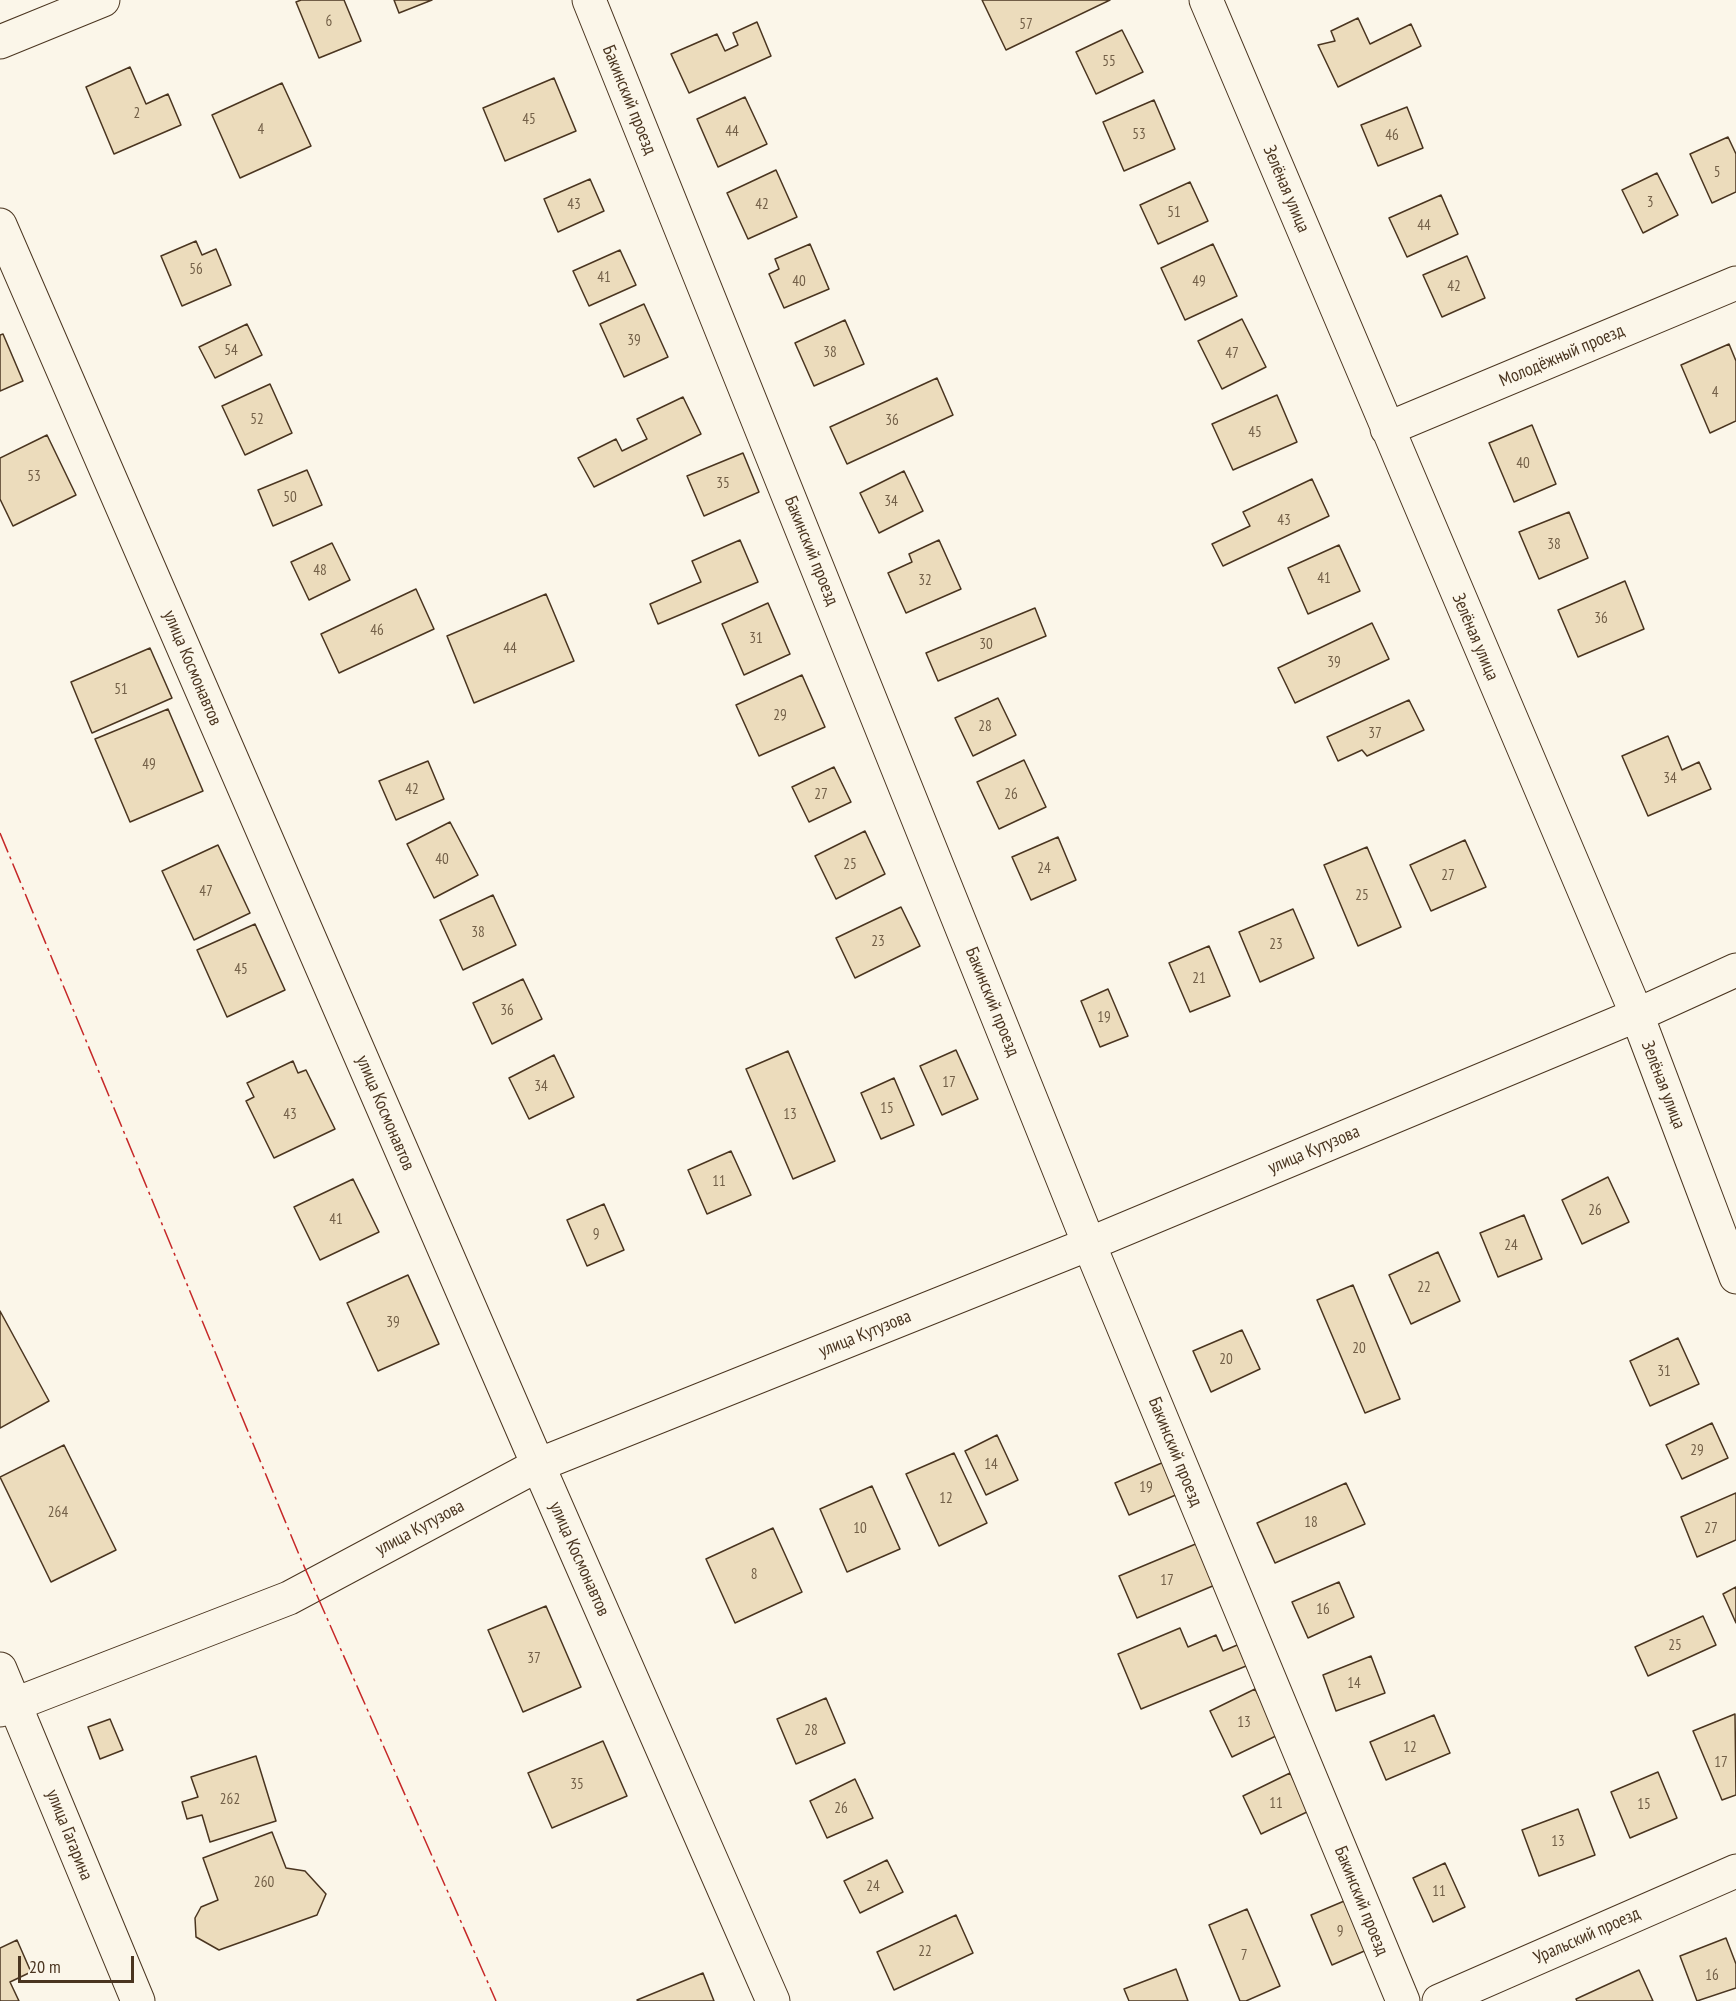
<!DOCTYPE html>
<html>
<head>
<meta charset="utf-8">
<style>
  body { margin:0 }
  #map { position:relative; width:1736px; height:2001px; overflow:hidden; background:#fbf6e9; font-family:"PT Sans Narrow",sans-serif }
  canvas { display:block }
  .scale { position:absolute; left:18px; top:1956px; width:116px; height:27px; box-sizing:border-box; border:3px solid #4a3520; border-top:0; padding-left:8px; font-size:18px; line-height:21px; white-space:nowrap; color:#4a3520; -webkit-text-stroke:4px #fbf6e9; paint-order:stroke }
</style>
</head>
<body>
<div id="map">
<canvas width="1736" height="2001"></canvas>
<div class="scale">20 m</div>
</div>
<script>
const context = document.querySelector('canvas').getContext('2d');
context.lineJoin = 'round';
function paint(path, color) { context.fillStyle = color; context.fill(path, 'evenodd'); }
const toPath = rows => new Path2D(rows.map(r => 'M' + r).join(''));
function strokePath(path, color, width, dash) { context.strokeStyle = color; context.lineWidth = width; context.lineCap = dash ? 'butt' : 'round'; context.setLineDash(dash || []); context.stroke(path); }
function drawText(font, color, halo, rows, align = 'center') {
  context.font = font + ' "PT Sans Narrow",sans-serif'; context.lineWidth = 4.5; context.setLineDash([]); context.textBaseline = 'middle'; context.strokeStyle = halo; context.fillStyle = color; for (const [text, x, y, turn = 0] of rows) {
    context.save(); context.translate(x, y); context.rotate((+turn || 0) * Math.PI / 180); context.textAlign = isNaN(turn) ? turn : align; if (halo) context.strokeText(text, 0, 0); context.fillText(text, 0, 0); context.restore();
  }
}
const building = toPath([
  [301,0,344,0,361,41,319,58,296,2,301,0],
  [394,0,432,0,399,13,394,0],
  [982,0,1110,0,1006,50,982,0],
  [1358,18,1370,44,1411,24,1421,46,1338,87,1318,45,1335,41,1331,31,1358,18],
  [757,22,771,56,689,93,671,54,717,34,725,51,738,45,733,33,757,22],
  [1122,30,1143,72,1096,94,1076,52,1122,30],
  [130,67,146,104,168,94,181,125,114,154,86,87,130,67],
  [554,78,576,131,505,161,483,108,554,78],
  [282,83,311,146,240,178,212,115,282,83],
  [745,97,767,144,718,167,697,119,745,97],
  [1154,100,1175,149,1124,171,1103,122,1154,100],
  [1407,107,1423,148,1378,166,1361,125,1407,107],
  [1728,137,1736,154,1736,192,1712,203,1690,154,1728,137],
  [776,170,797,217,748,239,727,193,776,170],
  [1657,173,1678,215,1643,233,1622,190,1657,173],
  [590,179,604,211,558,232,544,199,590,179],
  [1190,182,1208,221,1158,244,1140,205,1190,182],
  [1441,195,1458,234,1407,257,1389,218,1441,195],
  [196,241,202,255,216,249,231,285,182,306,161,256,196,241],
  [810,244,829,289,784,308,769,274,779,269,775,259,810,244],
  [1213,244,1237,296,1185,320,1161,268,1213,244],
  [620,250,636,285,589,306,573,271,620,250],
  [1467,256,1485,298,1442,317,1423,275,1467,256],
  [644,304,668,357,624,377,600,324,644,304],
  [1242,319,1266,367,1222,389,1198,341,1242,319],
  [845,320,864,364,814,386,795,343,845,320],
  [247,324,262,355,215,378,199,347,247,324],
  [3,334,23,381,0,391,0,335,3,334],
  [1729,344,1736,361,1736,421,1710,433,1681,365,1729,344],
  [937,378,953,415,847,464,830,427,937,378],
  [270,384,292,433,245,455,222,406,270,384],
  [1277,395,1297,442,1233,470,1212,424,1277,395],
  [683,397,701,434,594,487,578,458,616,439,622,451,647,439,637,419,683,397],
  [1532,425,1556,484,1514,502,1489,443,1532,425],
  [47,435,76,495,13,526,0,499,0,458,47,435],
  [743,453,759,492,704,516,687,476,743,453],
  [307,470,322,505,273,526,258,490,307,470],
  [904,471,923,511,879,533,860,493,904,471],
  [1312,479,1329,516,1223,566,1212,544,1250,526,1243,512,1312,479],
  [1569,512,1588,558,1539,579,1519,532,1569,512],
  [740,540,758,582,658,624,650,604,701,582,692,561,740,540],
  [939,540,961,589,906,613,888,573,912,562,909,554,939,540],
  [332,543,350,580,309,600,291,562,332,543],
  [1339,545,1360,591,1308,614,1288,568,1339,545],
  [1625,581,1644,629,1578,657,1558,610,1625,581],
  [416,589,434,629,339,673,321,634,416,589],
  [546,594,574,661,474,703,447,636,546,594],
  [768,603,790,654,744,675,722,624,768,603],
  [1035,608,1046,636,938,681,926,653,1035,608],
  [1372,623,1389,659,1295,703,1278,668,1372,623],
  [150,648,172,698,92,733,71,682,150,648],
  [802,675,825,727,759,756,736,705,802,675],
  [998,698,1016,735,973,756,955,718,998,698],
  [1409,700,1424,730,1367,756,1362,750,1338,761,1327,737,1409,700],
  [168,709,203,791,130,822,95,739,168,709],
  [1668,736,1682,770,1699,762,1711,789,1648,816,1622,756,1668,736],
  [1024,760,1046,807,999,829,977,782,1024,760],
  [428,761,444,799,396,820,379,781,428,761],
  [834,767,851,802,809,822,792,787,834,767],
  [450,822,478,875,434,898,407,844,450,822],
  [865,831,885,874,836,899,815,856,865,831],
  [1058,837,1076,880,1031,900,1012,857,1058,837],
  [1465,840,1486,887,1431,911,1410,865,1465,840],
  [218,845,250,913,194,940,162,871,218,845],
  [1367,847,1401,927,1358,946,1324,865,1367,847],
  [493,895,516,945,463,970,440,920,493,895],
  [901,907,920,946,855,978,836,938,901,907],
  [1293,909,1314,958,1260,982,1239,932,1293,909],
  [255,924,285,990,227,1017,197,950,255,924],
  [1209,946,1230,996,1190,1012,1169,963,1209,946],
  [523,979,542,1019,492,1044,473,1003,523,979],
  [1108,989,1128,1036,1100,1047,1081,1001,1108,989],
  [956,1050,978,1099,942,1115,920,1066,956,1050],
  [788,1051,835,1161,793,1179,746,1069,788,1051],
  [554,1055,574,1097,529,1119,509,1078,554,1055],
  [293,1061,298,1073,306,1070,335,1129,274,1158,246,1101,254,1097,247,1083,293,1061],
  [894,1078,914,1125,881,1139,861,1093,894,1078],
  [731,1151,751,1195,707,1214,688,1170,731,1151],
  [1608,1177,1629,1222,1582,1244,1562,1200,1608,1177],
  [353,1179,379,1232,320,1260,294,1207,353,1179],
  [604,1204,624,1250,587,1266,567,1220,604,1204],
  [1524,1215,1542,1259,1498,1277,1480,1233,1524,1215],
  [1438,1252,1460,1301,1411,1324,1389,1275,1438,1252],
  [408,1275,439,1344,378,1371,347,1303,408,1275],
  [1353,1285,1400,1399,1365,1413,1317,1300,1353,1285],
  [0,1311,49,1401,0,1428,0,1311],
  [1242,1330,1260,1369,1211,1392,1193,1351,1242,1330],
  [1678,1338,1699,1384,1650,1406,1630,1361,1678,1338],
  [1712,1423,1728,1458,1682,1479,1666,1445,1712,1423],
  [997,1435,1018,1480,986,1495,965,1451,997,1435],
  [64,1445,116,1550,51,1582,0,1477,64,1445],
  [954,1453,987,1523,939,1546,906,1474,954,1453],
  [1164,1462,1178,1494,1129,1515,1115,1483,1164,1462],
  [1346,1483,1365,1524,1275,1563,1257,1523,1346,1483],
  [872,1486,900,1549,847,1572,820,1509,872,1486],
  [1736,1493,1736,1540,1697,1557,1681,1517,1736,1493],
  [773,1528,802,1592,735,1623,706,1559,773,1528],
  [1198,1543,1215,1585,1137,1618,1119,1576,1198,1543],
  [1339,1582,1354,1617,1308,1638,1292,1602,1339,1582],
  [1736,1587,1736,1623,1723,1594,1736,1587],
  [546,1606,581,1687,523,1712,488,1630,546,1606],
  [1703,1616,1716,1645,1648,1676,1635,1647,1703,1616],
  [1180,1628,1188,1647,1216,1635,1223,1651,1242,1643,1251,1664,1141,1709,1118,1654,1180,1628],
  [1371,1656,1385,1693,1336,1711,1323,1675,1371,1656],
  [1255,1689,1278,1735,1232,1757,1210,1711,1255,1689],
  [826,1698,845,1743,796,1764,777,1719,826,1698],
  [1735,1714,1736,1795,1722,1800,1693,1731,1735,1714],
  [1434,1715,1450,1753,1386,1780,1370,1742,1434,1715],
  [110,1719,123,1750,100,1759,88,1727,110,1719],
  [603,1741,627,1796,552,1828,528,1773,603,1741],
  [256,1756,276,1821,210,1842,202,1815,187,1819,182,1802,198,1797,191,1777,256,1756],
  [1658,1772,1677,1818,1630,1838,1611,1792,1658,1772],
  [1290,1773,1309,1811,1261,1834,1243,1796,1290,1773],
  [855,1779,873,1818,827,1838,810,1801,855,1779],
  [1578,1809,1595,1855,1539,1876,1522,1830,1578,1809],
  [272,1832,286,1868,305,1871,326,1894,317,1915,219,1950,196,1937,195,1918,201,1907,218,1900,203,1858,272,1832],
  [887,1860,903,1892,860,1913,844,1881,887,1860],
  [1445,1863,1465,1907,1433,1922,1413,1878,1445,1863],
  [1349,1899,1369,1949,1332,1965,1311,1915,1349,1899],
  [1247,1909,1280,1986,1246,2001,1240,2001,1209,1925,1247,1909],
  [956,1915,973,1953,894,1990,877,1952,956,1915],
  [1726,1938,1736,1964,1736,1988,1697,2001,1680,1956,1726,1938],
  [17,1940,31,1972,10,1982,19,2001,0,2001,0,1948,17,1940],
  [1176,1969,1188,2001,1129,2001,1124,1989,1176,1969],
  [1639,1970,1653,2001,1577,2001,1576,1999,1639,1970],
  [703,1973,714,2001,638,2001,637,2000,703,1973]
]);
const minor = toPath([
  [589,0,1089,1244,1403,2001],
  [1206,0,1637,1015,1736,1277],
  [0,42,103,0],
  [0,225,538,1465,773,2001],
  [1387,429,1736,283],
  [0,1669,138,2001],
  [0,1710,289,1598,538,1465,1089,1244,1637,1015,1736,970],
  [1439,2001,1736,1871]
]);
const power = toPath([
  [0,833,300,1557,496,2001]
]);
const numberNames = [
  ["6",329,22],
  ["57",1026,25],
  ["55",1109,62],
  ["2",137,114],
  ["45",529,120],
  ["4",261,130],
  ["44",732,132],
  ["53",1139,135],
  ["46",1392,136],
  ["5",1717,173],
  ["3",1650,203],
  ["43",574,205],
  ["42",762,205],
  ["51",1174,213],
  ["44",1424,226],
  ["56",196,270],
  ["41",604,278],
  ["40",799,282],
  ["49",1199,282],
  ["42",1454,287],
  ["39",634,341],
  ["54",231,351],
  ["38",830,353],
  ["47",1232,354],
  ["4",1715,393],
  ["52",257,420],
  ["36",892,421],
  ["45",1255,433],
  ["40",1523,464],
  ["53",34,477],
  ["35",723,484],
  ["50",290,498],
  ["34",891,502],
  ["43",1284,521],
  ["38",1554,545],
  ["48",320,571],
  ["41",1324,579],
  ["32",925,581],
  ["36",1601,619],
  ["46",377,631],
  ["31",756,639],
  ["30",986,645],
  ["44",510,649],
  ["39",1334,663],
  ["51",121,690],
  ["29",780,716],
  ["28",985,727],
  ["37",1375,734],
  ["49",149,765],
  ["34",1670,779],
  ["42",412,790],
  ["27",821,795],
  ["26",1011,795],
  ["40",442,860],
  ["25",850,865],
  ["24",1044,869],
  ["27",1448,876],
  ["47",206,892],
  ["25",1362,896],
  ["38",478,933],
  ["23",878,942],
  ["23",1276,945],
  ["45",241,970],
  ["21",1199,979],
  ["36",507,1011],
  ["19",1104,1018],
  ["17",949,1083],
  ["34",541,1087],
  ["15",887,1109],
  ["43",290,1115],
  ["13",790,1115],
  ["11",719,1182],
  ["26",1595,1211],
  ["41",336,1220],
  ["9",596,1235],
  ["24",1511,1246],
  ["22",1424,1288],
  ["39",393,1323],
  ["20",1359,1349],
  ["20",1226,1360],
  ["31",1664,1372],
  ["29",1697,1451],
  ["14",991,1465],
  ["19",1146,1488],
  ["12",946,1499],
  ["264",58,1513],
  ["18",1311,1523],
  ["10",860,1529],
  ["27",1711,1529],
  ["8",754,1575],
  ["17",1167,1581],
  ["16",1323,1610],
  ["25",1675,1646],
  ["37",534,1659],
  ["14",1354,1684],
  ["13",1244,1723],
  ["28",811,1731],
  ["12",1410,1748],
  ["17",1721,1763],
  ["35",577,1785],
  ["262",230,1800],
  ["11",1276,1804],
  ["15",1644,1805],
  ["26",841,1809],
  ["13",1558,1842],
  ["260",264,1883],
  ["24",873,1887],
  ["11",1439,1892],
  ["9",1340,1932],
  ["22",925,1952],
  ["7",1244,1956],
  ["16",1712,1976]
];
const streetNames = [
  ["Бакинский проезд",629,100,68],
  ["Зелёная улица",1286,189,67],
  ["Молодёжный проезд",1562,356,-23],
  ["Бакинский проезд",811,551,68],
  ["Зелёная улица",1475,637,67],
  ["улица Космонавтов",192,668,67],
  ["Бакинский проезд",992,1002,68],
  ["Зелёная улица",1663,1085,69],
  ["улица Космонавтов",385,1113,67],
  ["улица Кутузова",1314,1150,-23],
  ["улица Кутузова",865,1334,-22],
  ["Бакинский проезд",1175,1452,68],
  ["улица Кутузова",420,1528,-28],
  ["улица Космонавтов",579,1559,66],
  ["улица Гагарина",69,1835,68],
  ["Бакинский проезд",1361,1901,68],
  ["Уральский проезд",1587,1936,-24]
];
paint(building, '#ecdcbc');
strokePath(building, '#4a3520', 1.5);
strokePath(minor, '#4a3520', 35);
strokePath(minor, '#fbf6e9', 33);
strokePath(power, '#c62828', 1.5, [21, 4.5, 3, 4.5]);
drawText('15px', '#725f47', null, numberNames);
drawText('18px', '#4a3520', '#fbf6e9', streetNames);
</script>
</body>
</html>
